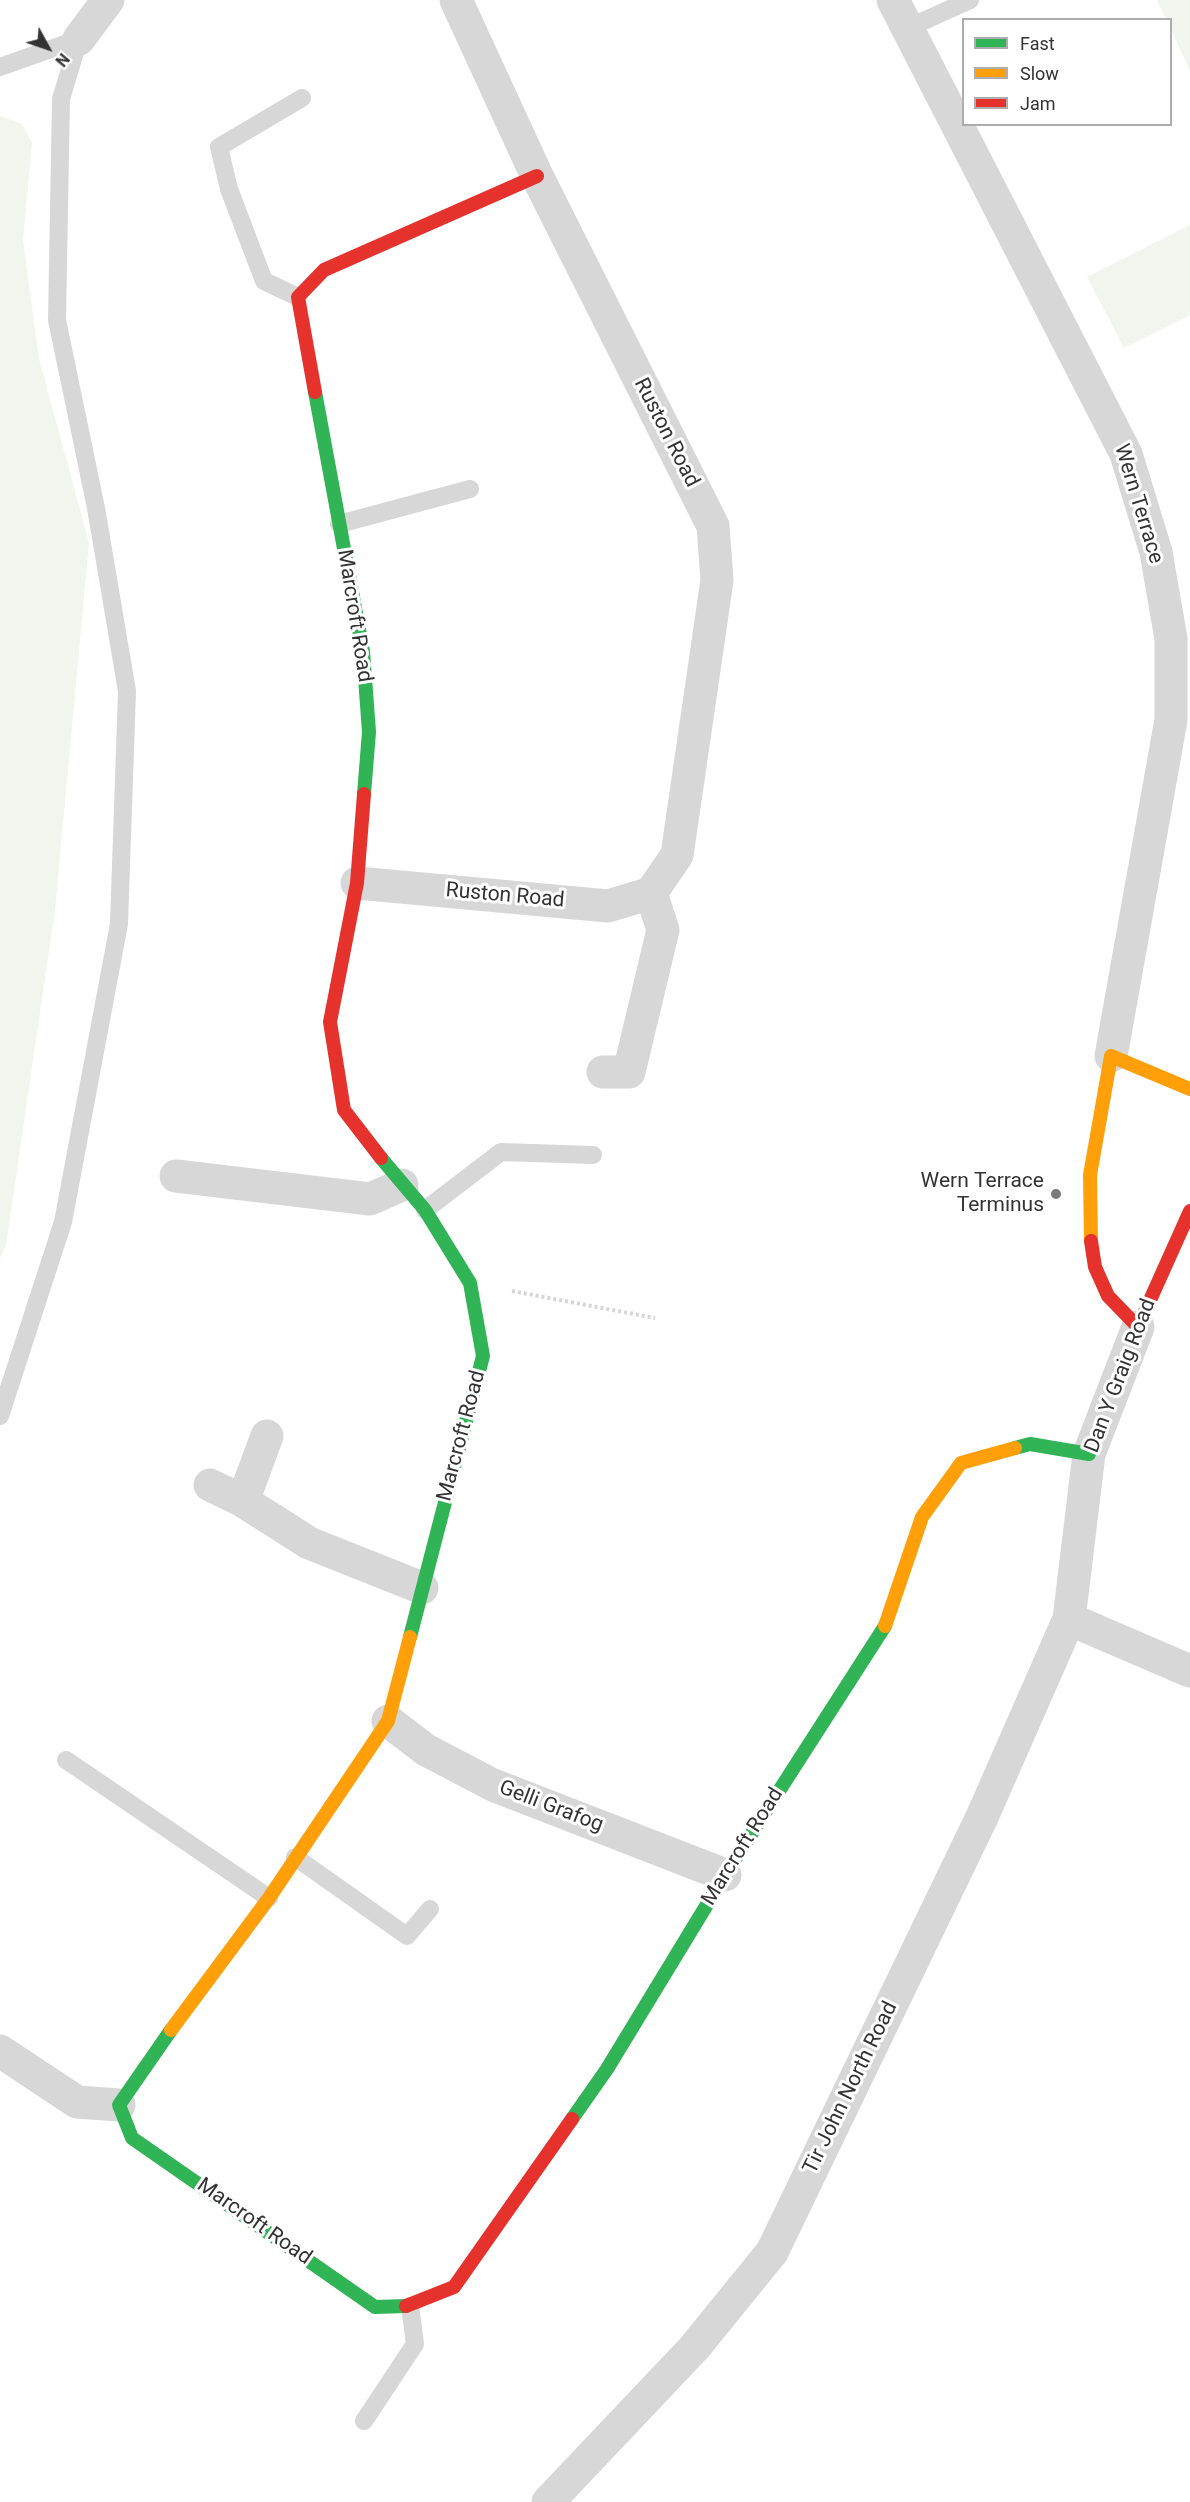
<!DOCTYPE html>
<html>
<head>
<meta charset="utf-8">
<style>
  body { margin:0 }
  #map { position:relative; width:1190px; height:2502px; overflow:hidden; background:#fff; font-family:Roboto,sans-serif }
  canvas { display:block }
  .legend { position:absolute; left:962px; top:18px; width:210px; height:108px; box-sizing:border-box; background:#fff; border:2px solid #adadad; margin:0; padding:8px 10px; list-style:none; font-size:18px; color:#333 }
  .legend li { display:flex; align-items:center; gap:12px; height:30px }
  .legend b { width:30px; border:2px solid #adadad }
  .north { position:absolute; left:18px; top:18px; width:60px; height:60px; -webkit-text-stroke:4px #fff; paint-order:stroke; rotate:130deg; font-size:16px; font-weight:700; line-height:24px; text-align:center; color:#333 }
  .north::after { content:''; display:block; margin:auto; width:21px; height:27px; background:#333; clip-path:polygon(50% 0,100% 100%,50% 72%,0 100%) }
</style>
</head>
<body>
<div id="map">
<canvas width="1190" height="2502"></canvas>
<ul class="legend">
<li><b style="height:8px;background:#30b455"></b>Fast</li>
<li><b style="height:8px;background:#ff9f0a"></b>Slow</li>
<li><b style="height:8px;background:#e5322d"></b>Jam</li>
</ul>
<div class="north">N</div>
</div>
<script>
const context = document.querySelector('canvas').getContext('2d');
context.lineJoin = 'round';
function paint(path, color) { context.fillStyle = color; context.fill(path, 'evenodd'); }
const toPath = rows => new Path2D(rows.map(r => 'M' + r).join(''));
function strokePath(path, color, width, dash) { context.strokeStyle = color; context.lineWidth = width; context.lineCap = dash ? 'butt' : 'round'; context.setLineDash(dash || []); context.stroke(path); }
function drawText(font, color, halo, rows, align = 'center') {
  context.font = font + ' Roboto,sans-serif'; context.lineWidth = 6; context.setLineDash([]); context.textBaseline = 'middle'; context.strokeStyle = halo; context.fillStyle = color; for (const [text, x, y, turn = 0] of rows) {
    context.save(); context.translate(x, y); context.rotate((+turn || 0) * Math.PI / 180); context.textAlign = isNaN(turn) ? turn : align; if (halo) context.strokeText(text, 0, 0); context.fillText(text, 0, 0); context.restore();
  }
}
const green = toPath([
  [1157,0,1190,0,1190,71,1171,29,1170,20,1166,19],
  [0,116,22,124,32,143,23,240,39,359,89,543,55,910,6,1245,0,1258],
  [1190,225,1190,315,1124,348,1087,277]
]);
const path = toPath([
  [512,1291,655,1318]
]);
const lane = toPath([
  [908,28,970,0],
  [0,67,79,39],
  [298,297,264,281,229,189,219,147,302,98],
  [339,524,470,489],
  [425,1210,501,1152,593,1155],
  [0,1416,63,1222,119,924,127,691,96,508,57,320,61,99,79,39],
  [66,1760,269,1898],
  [295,1857,407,1936,430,1909],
  [364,2421,415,2344,410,2306]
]);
const street = toPath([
  [893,0,1126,454,1156,552,1171,639,1171,720,1111,1056],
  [79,39,108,0],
  [357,883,608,906,651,893,677,855,717,580,713,526,537,176,456,0],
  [603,1072,629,1072,663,930,651,893],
  [176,1176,370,1199,402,1185],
  [210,1485,243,1501,309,1543,422,1588],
  [243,1501,267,1436],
  [1069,1619,1190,1671],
  [388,1721,426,1750,493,1785,725,1875],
  [0,2051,77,2102,119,2105],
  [548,2502,694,2348,772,2252,982,1817,1069,1619,1089,1454,1138,1327]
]);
const fast = toPath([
  [315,392,363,651,369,732,364,794],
  [381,1158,425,1210,470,1283,483,1356,410,1637],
  [1015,1448,1030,1444,1089,1454],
  [171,2030,119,2105,132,2138,375,2307,406,2306],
  [572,2119,607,2069,725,1875,885,1626]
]);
const slow = toPath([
  [1091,1241,1090,1175,1111,1056,1190,1089],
  [885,1626,922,1517,961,1463,1015,1448],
  [171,2030,269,1898,388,1721,410,1637]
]);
const jam = toPath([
  [315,392,298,297,324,270,537,176],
  [364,794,357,883,330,1022,344,1110,381,1158],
  [1091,1241,1095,1267,1108,1296,1138,1327,1190,1211],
  [406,2306,454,2287,572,2119]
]);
const markers = [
  [1056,1194,6,"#7a7a7a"]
];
const streetNames = [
  ["Ruston Road",666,433,63],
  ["Wern Terrace",1138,504,73],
  ["Marcroft Road",354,616,81],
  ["Ruston Road",505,896,5],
  ["Dan Y Graig Road",1121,1376,-69],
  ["Marcroft Road",462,1436,-75],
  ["Gelli Grafog",551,1807,21],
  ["Marcroft Road",743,1847,-58],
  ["Tir John North Road",851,2088,-64],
  ["Marcroft Road",254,2222,35]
];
const poiNames = [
  ["Wern Terrace",1044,1182],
  ["Terminus",1044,1206]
];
paint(green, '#f1f5ed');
strokePath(path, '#d6d6d6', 4, [3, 3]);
strokePath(lane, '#d7d7d7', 18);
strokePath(street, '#d7d7d7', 33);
strokePath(fast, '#30b455', 14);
strokePath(slow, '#ff9f0a', 14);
strokePath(jam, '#e5322d', 14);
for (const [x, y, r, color] of markers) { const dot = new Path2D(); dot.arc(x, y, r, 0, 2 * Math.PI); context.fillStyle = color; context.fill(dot); strokePath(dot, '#fff', 2); }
drawText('21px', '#333', '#fff', streetNames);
drawText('21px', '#333', '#fff', poiNames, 'right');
</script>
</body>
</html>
